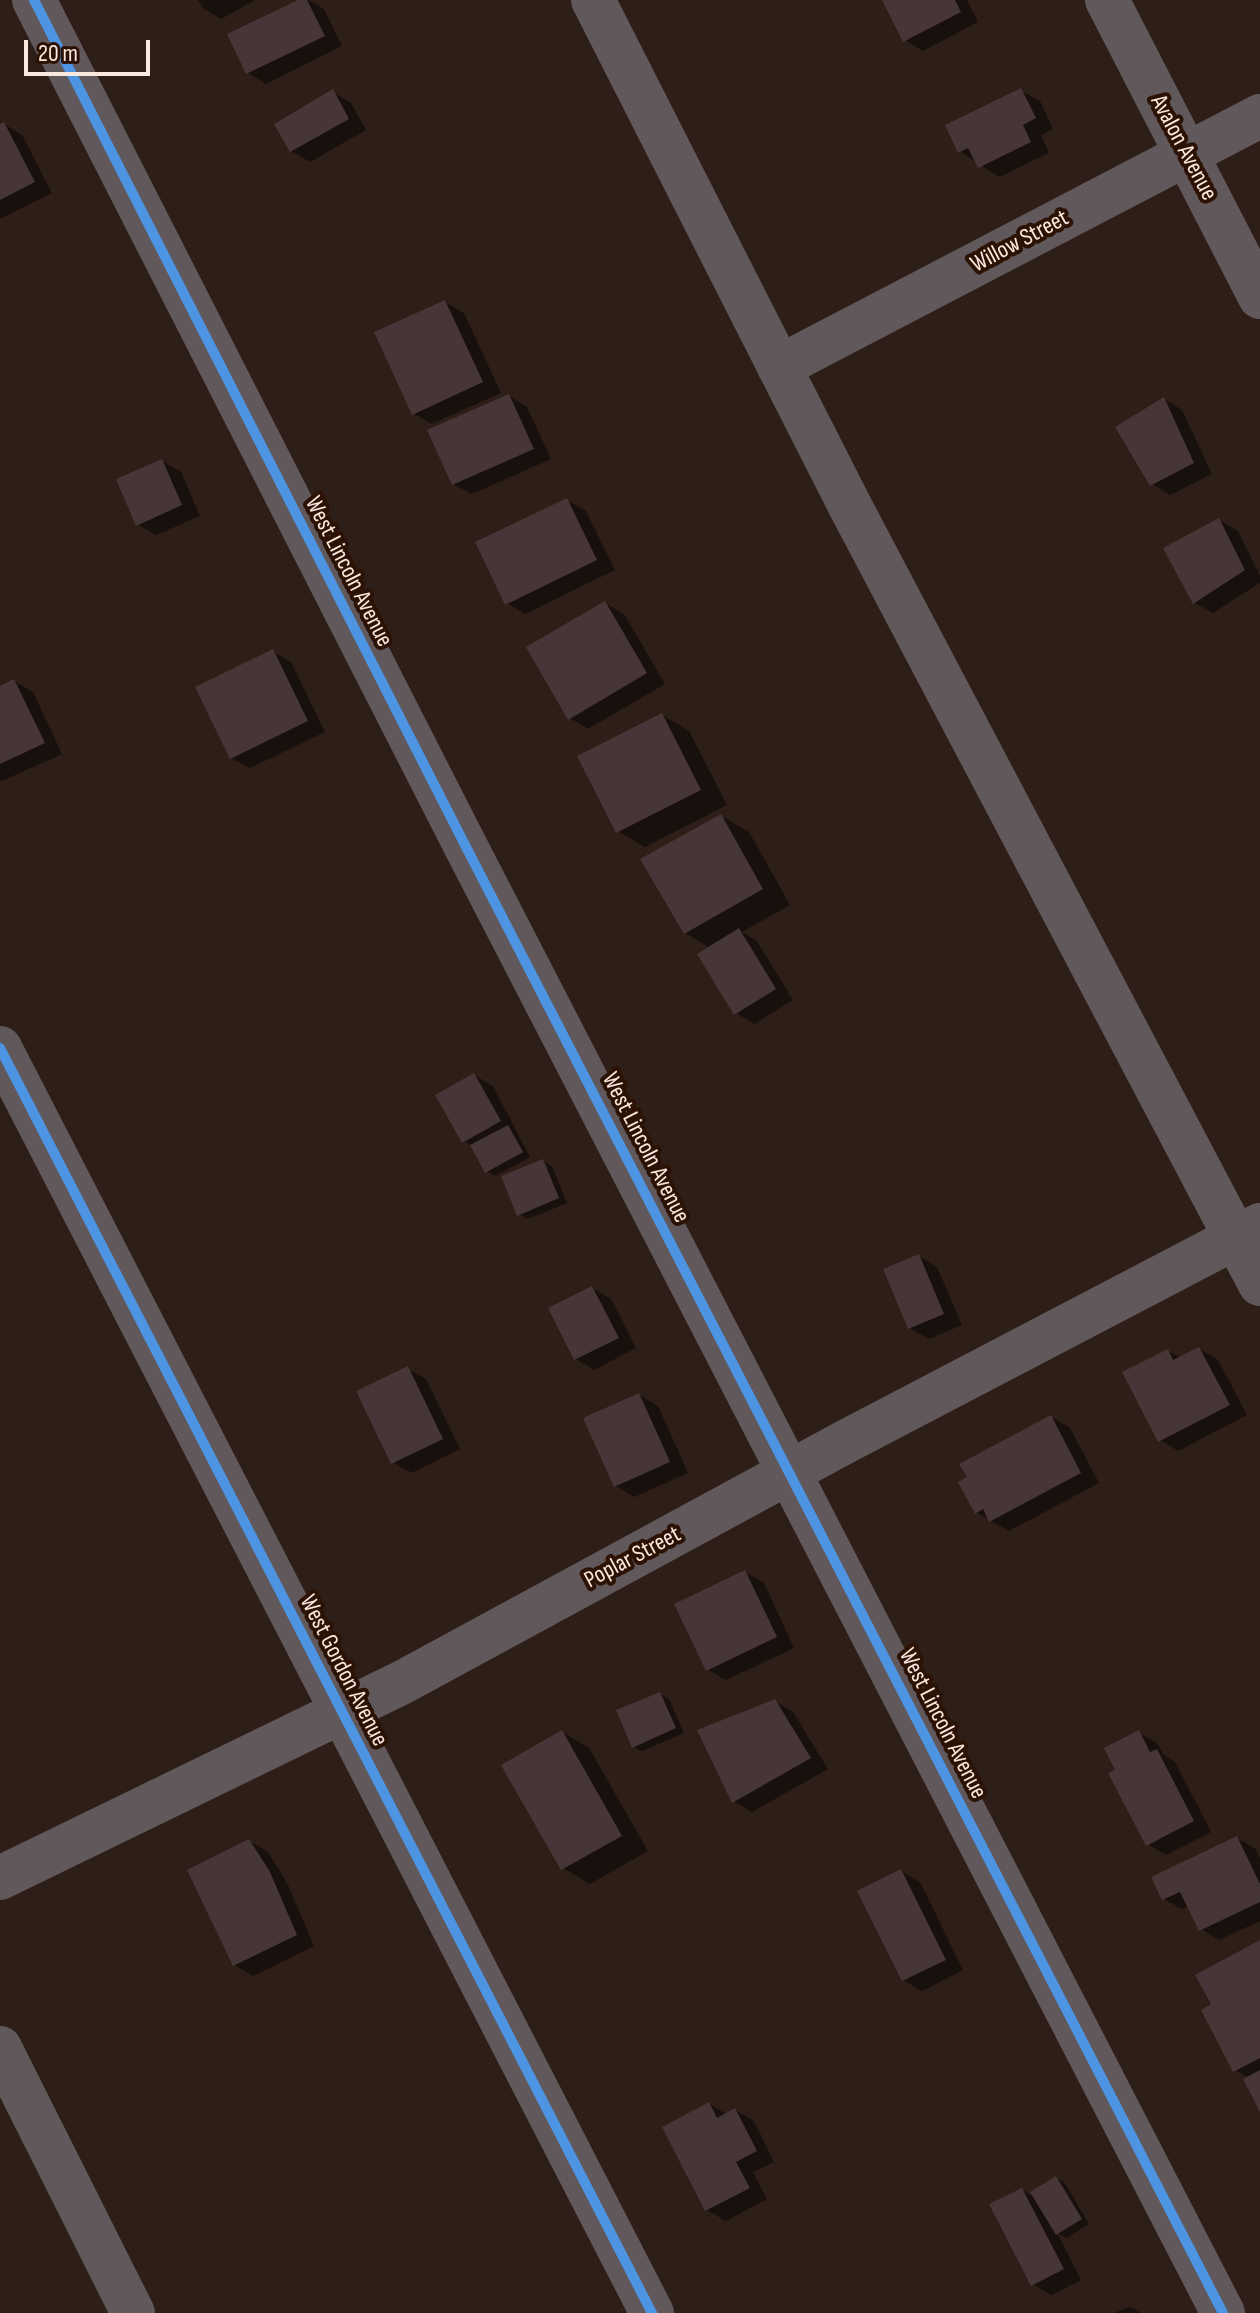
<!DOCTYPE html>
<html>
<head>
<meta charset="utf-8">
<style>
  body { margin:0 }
  #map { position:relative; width:1260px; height:2313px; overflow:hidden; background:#2d1e17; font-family:"Sofia Sans Condensed",sans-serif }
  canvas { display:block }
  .scale { position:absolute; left:24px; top:40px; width:126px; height:36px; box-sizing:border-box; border:4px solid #fae7de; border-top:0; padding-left:10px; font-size:24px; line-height:28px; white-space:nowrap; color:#fae7de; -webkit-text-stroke:6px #2c1205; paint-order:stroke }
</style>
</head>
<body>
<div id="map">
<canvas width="1260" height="2313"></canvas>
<div class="scale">20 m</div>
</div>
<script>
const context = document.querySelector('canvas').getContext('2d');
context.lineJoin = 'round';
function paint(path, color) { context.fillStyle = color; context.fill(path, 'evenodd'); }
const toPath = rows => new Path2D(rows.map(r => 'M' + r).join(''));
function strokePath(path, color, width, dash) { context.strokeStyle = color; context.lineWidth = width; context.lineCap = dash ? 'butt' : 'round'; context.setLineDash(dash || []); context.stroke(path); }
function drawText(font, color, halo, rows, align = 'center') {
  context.font = font + ' "Sofia Sans Condensed",sans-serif'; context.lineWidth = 8; context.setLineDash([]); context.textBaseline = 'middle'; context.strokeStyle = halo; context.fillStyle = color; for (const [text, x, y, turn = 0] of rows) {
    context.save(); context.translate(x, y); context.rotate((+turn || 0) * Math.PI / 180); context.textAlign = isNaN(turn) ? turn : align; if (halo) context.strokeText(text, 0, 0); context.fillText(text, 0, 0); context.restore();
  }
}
const shadow = toPath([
  [198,0,255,0,221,19,203,8],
  [302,0,308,0,324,9,342,46,266,84,248,73],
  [884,0,967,0,978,22,923,51,905,40],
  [1021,91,1040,101,1053,129,1041,135,1049,153,999,177,960,151],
  [333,92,351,103,366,130,310,162,291,151],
  [4,124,22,135,52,193,0,219,0,126],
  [445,302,464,313,501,393,432,424,414,414],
  [509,396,527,407,551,459,472,494,453,484],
  [1164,399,1182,410,1212,474,1170,495,1152,484],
  [162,461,181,472,200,516,156,535,137,524],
  [567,500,586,511,615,570,525,614,507,603],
  [1219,520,1238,531,1260,576,1260,583,1213,613,1195,603],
  [605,603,624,614,665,684,588,729,570,718],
  [272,651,291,662,325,732,250,768,231,758],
  [14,681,33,692,62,754,2,781,0,780,0,688],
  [662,715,689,731,727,805,645,847,618,831],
  [721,816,749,832,790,905,742,932,757,941,793,1000,754,1024,736,1013,711,948,685,933],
  [474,1075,493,1086,530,1157,495,1176,487,1171,474,1147,464,1141],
  [543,1161,552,1166,567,1203,528,1219,519,1214],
  [919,1256,937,1267,962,1325,929,1339,910,1328],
  [592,1288,611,1299,636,1348,594,1370,576,1359],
  [1199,1349,1218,1360,1247,1415,1178,1451,1160,1440,1168,1351,1181,1358],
  [408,1369,426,1379,460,1449,411,1473,393,1462],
  [639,1395,658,1406,688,1473,634,1497,616,1486],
  [1051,1417,1070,1428,1099,1483,1009,1531,976,1512],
  [745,1572,764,1583,794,1648,726,1680,707,1669],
  [660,1694,669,1699,684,1733,642,1751,633,1746],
  [774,1701,793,1712,828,1769,752,1812,734,1801],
  [562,1732,589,1748,648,1851,590,1884,563,1868],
  [1139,1733,1157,1743,1164,1755,1175,1762,1211,1832,1166,1855,1147,1844,1118,1771],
  [1237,1838,1256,1849,1260,1858,1260,1921,1219,1940,1201,1929,1189,1906,1182,1909,1164,1899],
  [249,1841,268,1852,288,1885,314,1946,253,1976,235,1965],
  [901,1871,920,1882,963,1970,922,1991,903,1980],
  [1260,1942,1260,2107,1249,2078,1235,2070,1214,2005],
  [709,2104,728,2115,735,2110,754,2121,774,2162,753,2172,767,2199,726,2221,707,2210,664,2128],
  [1056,2178,1065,2183,1089,2224,1066,2238,1057,2233,1081,2280,1051,2295,1033,2284,1022,2190,1036,2198],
  [1130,2307,1141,2313,1114,2313]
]);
const building = toPath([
  [298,0,307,0,325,36,246,74,227,34],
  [882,0,955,0,961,12,903,42],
  [1021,88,1036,118,1023,125,1031,142,978,168,968,148,958,153,945,125],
  [333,89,349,119,290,152,274,124],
  [4,122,35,182,0,200,0,124],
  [445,300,483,382,412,415,374,332],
  [509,394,534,449,452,485,427,430],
  [1164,397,1194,463,1150,486,1115,427],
  [162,459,182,505,136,526,116,479],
  [567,498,597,560,505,605,475,542],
  [1219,518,1245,570,1193,604,1163,548],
  [605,601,647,673,568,720,526,647],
  [273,649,308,721,230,759,195,687],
  [14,679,45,743,0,764,0,686],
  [662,713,701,790,616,833,577,756],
  [721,814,763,889,684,934,640,859],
  [739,928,776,989,734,1015,697,954],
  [474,1073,501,1121,462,1143,435,1095],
  [508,1125,523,1152,485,1173,470,1145],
  [543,1159,559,1198,517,1216,501,1176],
  [919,1254,944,1314,908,1329,883,1269],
  [592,1286,619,1338,574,1360,548,1308],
  [1199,1347,1230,1405,1158,1442,1122,1372,1168,1349,1173,1360],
  [408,1366,443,1439,391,1464,356,1391],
  [639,1393,670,1462,614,1487,583,1418],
  [1051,1415,1081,1473,989,1522,983,1509,975,1514,958,1482,967,1477,959,1464],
  [745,1570,777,1637,706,1671,674,1604],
  [660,1692,676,1728,632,1748,616,1710],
  [775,1699,811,1758,732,1803,697,1730],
  [562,1730,622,1836,561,1870,501,1765],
  [1139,1730,1150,1752,1157,1749,1194,1821,1146,1846,1108,1773,1115,1770,1104,1748],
  [1237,1836,1260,1884,1260,1902,1199,1931,1180,1892,1162,1900,1151,1877],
  [249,1839,270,1872,297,1935,233,1966,187,1870],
  [901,1869,946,1960,902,1981,857,1891],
  [1260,1940,1260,2058,1233,2072,1201,2010,1211,2004,1195,1975],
  [1260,2070,1260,2112,1243,2079],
  [709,2102,717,2118,735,2108,757,2151,736,2162,750,2188,705,2211,662,2127],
  [1056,2176,1082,2219,1056,2235,1030,2192],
  [1022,2188,1064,2269,1031,2286,989,2204]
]);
const minor = toPath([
  [34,0,465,845,1223,2313],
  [593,0,850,506,1260,1284],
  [1107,0,1260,297],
  [779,367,1260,116],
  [0,1048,652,2313],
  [0,1878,403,1682,845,1442,1260,1225],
  [0,2048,133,2313]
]);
const cycleway = toPath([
  [34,0,465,845,1223,2313],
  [0,1048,652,2313]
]);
const streetNames = [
  ["Avalon Avenue",1183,148,62],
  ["Willow Street",1020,242,-28],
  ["West Lincoln Avenue",348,572,63],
  ["West Lincoln Avenue",645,1148,63],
  ["Poplar Street",633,1558,-28],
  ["West Gordon Avenue",343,1671,63],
  ["West Lincoln Avenue",942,1724,63]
];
paint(shadow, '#0007');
paint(building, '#473637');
strokePath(minor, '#61585b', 44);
strokePath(cycleway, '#4d94e3', 10);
drawText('24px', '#fae7de', '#2c1205', streetNames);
</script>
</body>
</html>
